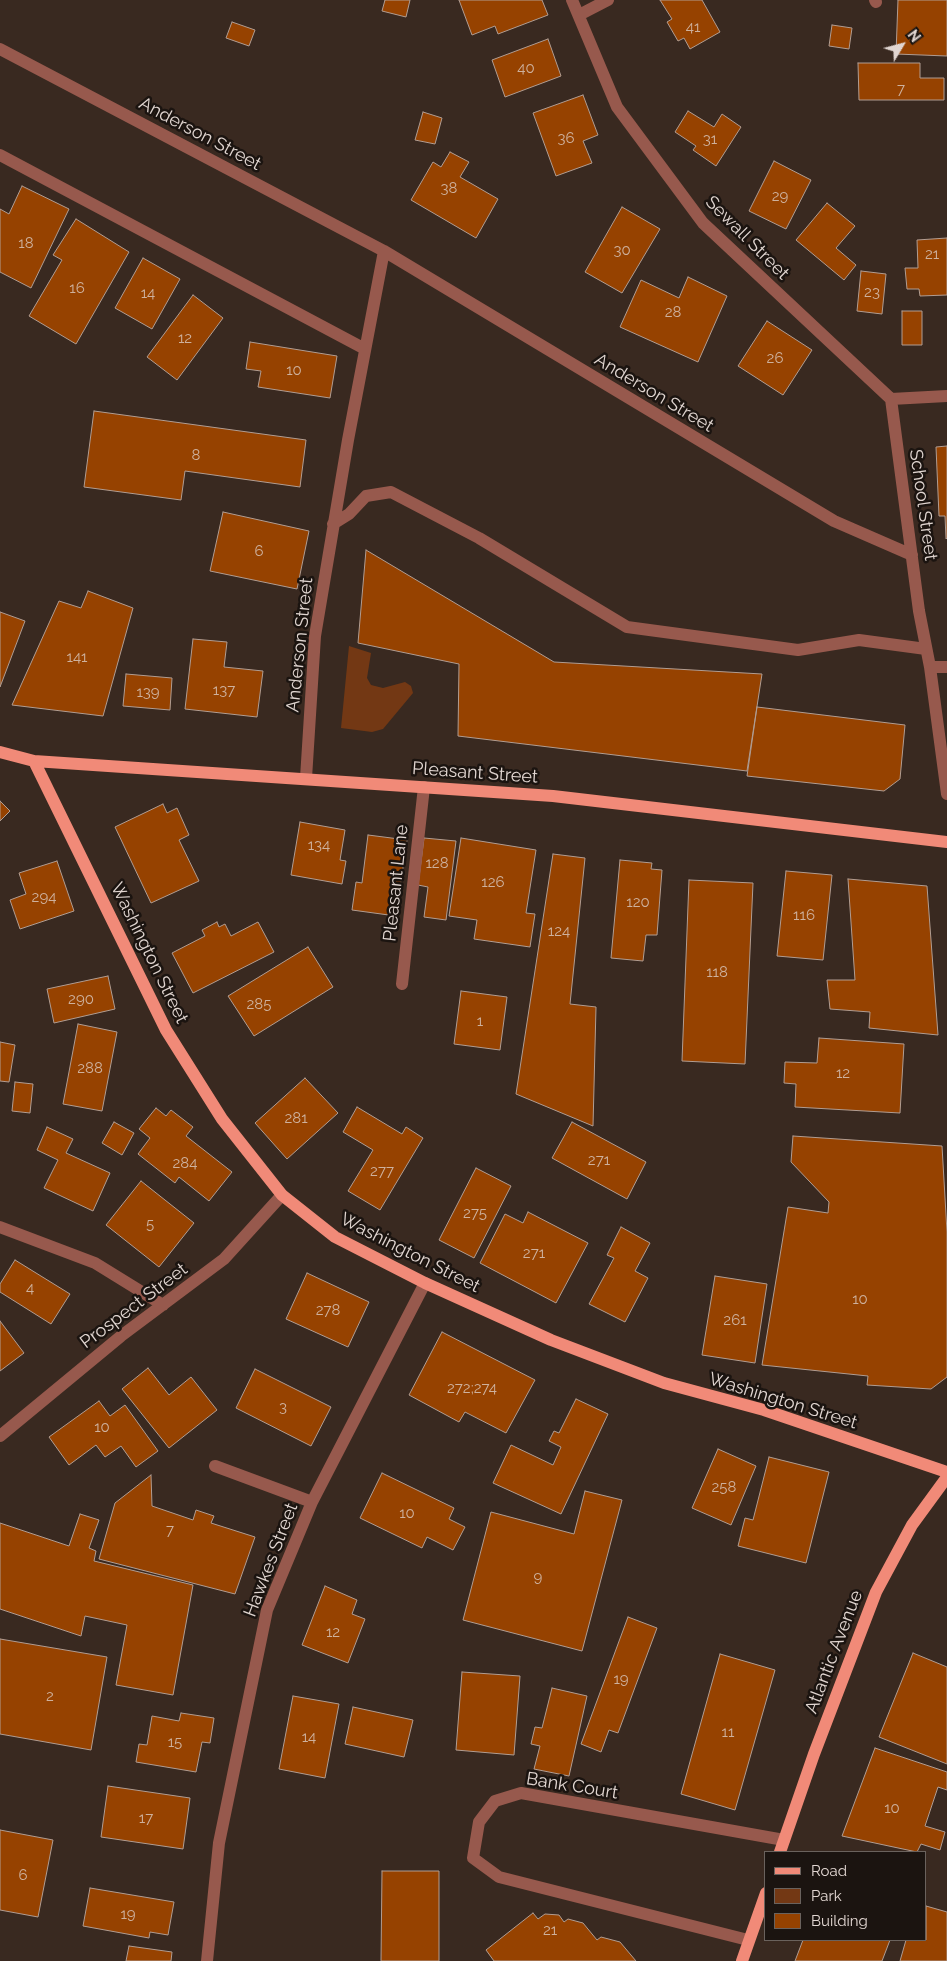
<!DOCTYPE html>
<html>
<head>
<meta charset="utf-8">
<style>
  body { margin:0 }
  #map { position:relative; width:947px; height:1961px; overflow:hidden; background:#392920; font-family:Raleway,sans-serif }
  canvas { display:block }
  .legend { position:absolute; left:764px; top:1851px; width:162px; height:90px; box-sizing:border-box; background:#1b1410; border:1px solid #6a625d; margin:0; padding:6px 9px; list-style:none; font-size:15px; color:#e1d6d1 }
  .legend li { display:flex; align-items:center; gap:10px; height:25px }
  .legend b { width:25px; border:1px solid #6a625d }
  .north { position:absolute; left:877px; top:20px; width:50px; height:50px; -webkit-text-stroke:4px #1b1410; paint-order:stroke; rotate:53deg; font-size:14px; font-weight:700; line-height:20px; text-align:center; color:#e1d6d1 }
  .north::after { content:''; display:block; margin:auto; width:18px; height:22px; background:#e1d6d1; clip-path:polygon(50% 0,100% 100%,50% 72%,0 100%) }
</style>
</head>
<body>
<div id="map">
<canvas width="947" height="1961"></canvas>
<ul class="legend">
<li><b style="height:6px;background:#f18a78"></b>Road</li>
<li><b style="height:14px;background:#733814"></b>Park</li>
<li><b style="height:14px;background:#964200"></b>Building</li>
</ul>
<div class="north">N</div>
</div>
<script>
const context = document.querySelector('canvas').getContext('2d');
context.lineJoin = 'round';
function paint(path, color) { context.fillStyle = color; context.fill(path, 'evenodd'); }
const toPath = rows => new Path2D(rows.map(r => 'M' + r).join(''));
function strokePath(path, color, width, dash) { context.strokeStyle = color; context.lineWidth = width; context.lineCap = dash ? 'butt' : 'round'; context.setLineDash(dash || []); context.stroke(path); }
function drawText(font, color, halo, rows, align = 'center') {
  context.font = font + ' Raleway,sans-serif'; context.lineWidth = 5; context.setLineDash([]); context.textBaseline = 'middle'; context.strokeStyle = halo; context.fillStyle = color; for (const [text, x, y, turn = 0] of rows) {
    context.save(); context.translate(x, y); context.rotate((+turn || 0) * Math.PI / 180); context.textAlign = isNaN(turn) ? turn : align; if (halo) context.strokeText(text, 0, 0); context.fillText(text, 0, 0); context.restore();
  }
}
const green = toPath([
  [349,646,371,653,367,678,371,685,383,688,405,682,411,686,413,693,383,729,372,732,341,728]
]);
const building = toPath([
  [385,0,410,0,406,17,382,11,385,0],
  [459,0,542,0,548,15,498,34,495,26,472,35,459,0],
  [660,0,702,0,720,32,690,49,684,38,678,41,667,22,672,19,660,0],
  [898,0,947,0,947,56,896,54,898,0],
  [232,22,255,30,249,46,226,38,232,22],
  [832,25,852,28,849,49,829,46,832,25],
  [548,39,561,76,505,97,492,60,548,39],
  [858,63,920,63,920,78,944,78,944,100,859,100,858,63],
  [583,95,598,135,583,141,592,163,556,176,533,113,583,95],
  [688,111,714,127,722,114,741,127,716,166,693,150,696,146,675,132,688,111],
  [423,112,442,118,435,144,415,140,423,112],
  [450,152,469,162,460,177,498,199,476,238,411,200,433,162,441,167,450,152],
  [774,161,811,180,786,229,749,211,774,161],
  [22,186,69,209,31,288,0,272,0,209,9,214,22,186],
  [827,203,855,226,836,248,856,265,844,280,796,240,827,203],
  [622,207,660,229,622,293,585,272,622,207],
  [76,219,129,252,76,344,29,316,62,260,53,255,76,219],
  [947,238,947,295,920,296,919,289,907,289,905,268,918,268,917,240,947,238],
  [143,258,180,279,152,329,115,308,143,258],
  [861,271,886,274,882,314,857,311,861,271],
  [688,277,727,296,698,362,620,327,641,280,679,298,688,277],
  [193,295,223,318,177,380,147,357,193,295],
  [902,311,922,311,922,345,902,345,902,311],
  [767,321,812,350,783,395,738,366,767,321],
  [250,342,337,356,330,398,258,387,261,371,246,369,250,342],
  [94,411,306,440,300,487,185,471,181,500,84,487,94,411],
  [947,446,947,538,946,539,945,516,939,516,936,447,947,446],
  [223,512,309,531,297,589,210,571,223,512],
  [366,550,554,662,762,674,747,771,458,736,459,664,358,643,366,550],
  [88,591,133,608,103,716,12,705,59,601,81,608,88,591],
  [0,612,25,621,0,687,0,612],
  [193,639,227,642,224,667,263,671,257,717,185,709,193,639],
  [126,674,172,678,170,710,123,706,126,674],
  [757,707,905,725,900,779,884,791,747,776,757,707],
  [0,801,10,811,0,821,0,801],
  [163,804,167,813,177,808,189,835,179,840,199,881,151,903,115,827,163,804],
  [300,822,345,830,340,860,346,861,342,884,291,875,300,822],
  [368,835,407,840,396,916,352,910,356,882,362,883,368,835],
  [424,838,456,841,446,920,424,917,428,887,418,885,424,838],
  [461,838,536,850,526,913,535,914,530,947,474,939,477,920,449,916,461,838],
  [553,854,585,858,570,1004,596,1007,593,1126,516,1094,553,854],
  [620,860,652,863,651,869,662,870,657,935,646,935,643,961,611,958,620,860],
  [57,861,74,911,20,929,10,900,26,894,19,873,57,861],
  [786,871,832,875,823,960,777,956,786,871],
  [848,879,927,886,938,1035,869,1028,870,1012,830,1009,827,980,855,980,848,879],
  [689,880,753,883,745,1064,682,1061,689,880],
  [217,922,219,927,225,924,231,936,258,922,274,952,193,993,172,953,205,936,202,930,217,922],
  [308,947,333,987,254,1036,228,996,308,947],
  [108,976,115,1009,54,1023,47,989,108,976],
  [461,991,507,997,500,1050,454,1044,461,991],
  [78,1024,117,1032,102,1111,63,1104,78,1024],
  [819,1038,904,1044,900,1113,795,1107,796,1084,784,1083,785,1062,817,1063,819,1038],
  [0,1042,15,1045,9,1082,0,1081,0,1042],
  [305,1078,338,1113,287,1159,255,1123,305,1078],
  [15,1082,33,1084,30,1113,12,1111,15,1082],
  [357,1107,402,1134,406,1127,423,1138,380,1210,348,1191,373,1150,343,1132,357,1107],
  [156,1108,166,1116,171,1110,193,1127,186,1136,232,1172,209,1201,179,1177,175,1183,138,1154,150,1138,139,1129,156,1108],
  [114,1122,134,1133,122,1155,102,1143,114,1122],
  [572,1122,646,1162,627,1199,552,1158,572,1122],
  [47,1127,73,1139,66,1153,110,1173,93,1211,44,1188,58,1160,37,1150,47,1127],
  [793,1136,942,1146,947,1232,947,1377,931,1389,867,1385,868,1376,762,1365,788,1207,828,1213,829,1202,791,1162,793,1136],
  [476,1168,511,1186,474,1258,439,1240,476,1168],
  [141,1181,194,1223,159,1267,106,1225,141,1181],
  [528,1212,588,1243,556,1303,480,1263,505,1214,523,1223,528,1212],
  [621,1227,650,1243,635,1271,648,1278,625,1322,589,1304,614,1258,607,1255,621,1227],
  [15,1260,70,1294,51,1324,0,1292,0,1284,15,1260],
  [307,1273,369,1302,348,1347,286,1319,307,1273],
  [715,1276,767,1284,755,1363,702,1355,715,1276],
  [0,1321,24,1353,0,1371,0,1321],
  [442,1332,535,1380,506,1433,465,1412,459,1422,409,1395,442,1332],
  [148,1368,169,1395,191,1377,217,1410,169,1448,122,1389,148,1368],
  [255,1369,331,1407,311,1446,236,1408,255,1369],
  [576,1399,608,1414,561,1514,493,1483,511,1445,553,1465,561,1447,549,1441,554,1431,559,1433,576,1399],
  [99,1401,110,1416,125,1405,158,1451,136,1467,121,1446,105,1457,96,1445,69,1465,49,1437,99,1401],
  [718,1449,756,1466,731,1525,692,1508,718,1449],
  [769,1457,829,1472,806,1563,738,1546,745,1518,753,1520,769,1457],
  [382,1473,454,1508,449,1519,465,1527,453,1550,427,1537,422,1548,360,1518,382,1473],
  [151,1475,152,1506,193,1520,196,1510,214,1516,211,1523,255,1537,235,1594,99,1559,115,1503,151,1475],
  [585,1491,622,1500,582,1651,463,1620,491,1512,574,1534,585,1491],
  [80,1514,99,1520,89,1548,96,1551,94,1561,193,1585,173,1695,116,1685,127,1625,85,1616,81,1636,0,1609,0,1523,69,1546,80,1514],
  [325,1586,357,1600,352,1614,365,1619,348,1663,302,1645,325,1586],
  [628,1617,657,1628,618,1733,609,1730,601,1752,581,1744,628,1617],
  [0,1639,107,1657,91,1750,0,1734,0,1639],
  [913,1653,947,1667,947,1764,879,1737,913,1653],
  [720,1654,775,1670,735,1810,681,1794,720,1654],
  [462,1672,520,1676,514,1755,456,1750,462,1672],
  [552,1688,587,1696,569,1776,534,1769,540,1746,531,1744,535,1727,542,1728,552,1688],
  [293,1696,339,1704,325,1778,279,1769,293,1696],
  [353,1707,413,1720,404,1757,345,1744,353,1707],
  [181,1713,214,1718,210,1743,202,1742,196,1772,136,1762,139,1744,147,1745,152,1716,179,1721,181,1713],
  [875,1748,947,1772,947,1790,938,1787,925,1826,945,1832,940,1850,921,1844,917,1852,842,1836,875,1748],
  [108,1786,190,1798,183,1849,101,1837,108,1786],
  [0,1830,53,1840,38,1917,0,1910,0,1830],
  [382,1871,439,1871,439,1961,381,1961,382,1871],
  [90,1888,174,1902,168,1935,150,1932,149,1938,83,1926,90,1888],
  [926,1906,947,1912,947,1961,900,1961,906,1940,926,1940,926,1906],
  [533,1913,538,1919,545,1914,559,1915,564,1922,568,1919,583,1923,597,1940,601,1937,620,1942,636,1961,494,1961,486,1950,533,1913],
  [803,1940,890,1940,882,1961,795,1961,803,1940],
  [129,1946,172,1952,171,1961,126,1961,129,1946]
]);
const minor = toPath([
  [572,0,617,107,703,223,891,399,947,396],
  [875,0,876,2],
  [579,15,608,0],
  [0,49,384,251,834,521,912,555],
  [0,155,365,349],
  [891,399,919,611,930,667,947,794],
  [333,524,349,514,366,496,391,492,479,538,627,627,798,650,859,640,926,649],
  [930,667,947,667],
  [306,778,315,636,348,440,384,251],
  [402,984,424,787],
  [0,1227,95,1263,163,1305],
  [0,1436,121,1336,224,1259,282,1195],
  [215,1466,312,1502],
  [748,1940,499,1877,473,1858,479,1822,495,1801,521,1793,784,1840],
  [207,1961,219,1843,267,1610,312,1502,425,1283]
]);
const major = toPath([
  [0,752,34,761,553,796,947,842],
  [34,761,166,1030,222,1119,282,1195,335,1237,425,1283,551,1340,664,1383,764,1410,947,1472],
  [780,1852,814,1754,876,1592,912,1525,947,1477],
  [742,1961,766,1893]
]);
const numberNames = [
  ["41",693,27],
  ["40",526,68],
  ["7",901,89],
  ["36",566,138],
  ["31",710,139],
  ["38",449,188],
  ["29",780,196],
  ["18",26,243],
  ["30",622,250],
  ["21",932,254],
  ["16",77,288],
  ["23",872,292],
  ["14",148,293],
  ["28",673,312],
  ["12",185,338],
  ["26",775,358],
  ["10",294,370],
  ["8",196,455],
  ["6",259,551],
  ["141",77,657],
  ["137",224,690],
  ["139",148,692],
  ["134",319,845],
  ["128",437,863],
  ["126",493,882],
  ["294",44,897],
  ["120",638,902],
  ["116",804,915],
  ["124",559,931],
  ["118",717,972],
  ["290",81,999],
  ["285",259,1004],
  ["1",480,1021],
  ["288",90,1068],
  ["12",843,1073],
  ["281",296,1118],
  ["271",599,1160],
  ["284",185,1163],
  ["277",382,1171],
  ["275",475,1213],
  ["5",150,1224],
  ["271",534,1253],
  ["4",30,1288],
  ["10",860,1299],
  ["278",328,1310],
  ["261",735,1320],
  ["272;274",472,1388],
  ["3",283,1407],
  ["10",102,1427],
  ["258",724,1487],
  ["10",407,1513],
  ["7",170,1530],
  ["9",538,1577],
  ["12",333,1632],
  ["19",621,1679],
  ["2",50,1696],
  ["11",728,1732],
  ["14",309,1737],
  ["15",175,1742],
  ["10",892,1808],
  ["17",146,1818],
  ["6",23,1875],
  ["19",128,1914],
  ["21",550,1930]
];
const streetNames = [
  ["Anderson Street",200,134,28],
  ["Sewall Street",747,238,45],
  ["Anderson Street",654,393,31],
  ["School Street",923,505,82],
  ["Anderson Street",300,645,-84],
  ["Pleasant Street",475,773,4],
  ["Pleasant Lane",396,883,-84],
  ["Washington Street",149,953,64],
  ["Washington Street",410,1253,27],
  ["Prospect Street",134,1306,-37],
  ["Washington Street",783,1401,17],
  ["Hawkes Street",271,1560,-69],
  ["Atlantic Avenue",834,1652,-69],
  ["Bank Court",572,1786,9]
];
paint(green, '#733814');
paint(building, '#964200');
strokePath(building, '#b19d92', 1);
strokePath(minor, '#97594d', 12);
strokePath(major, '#f18a78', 12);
drawText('15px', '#ceb19d', null, numberNames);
drawText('18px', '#e1d6d1', '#1b1410', streetNames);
</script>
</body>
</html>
